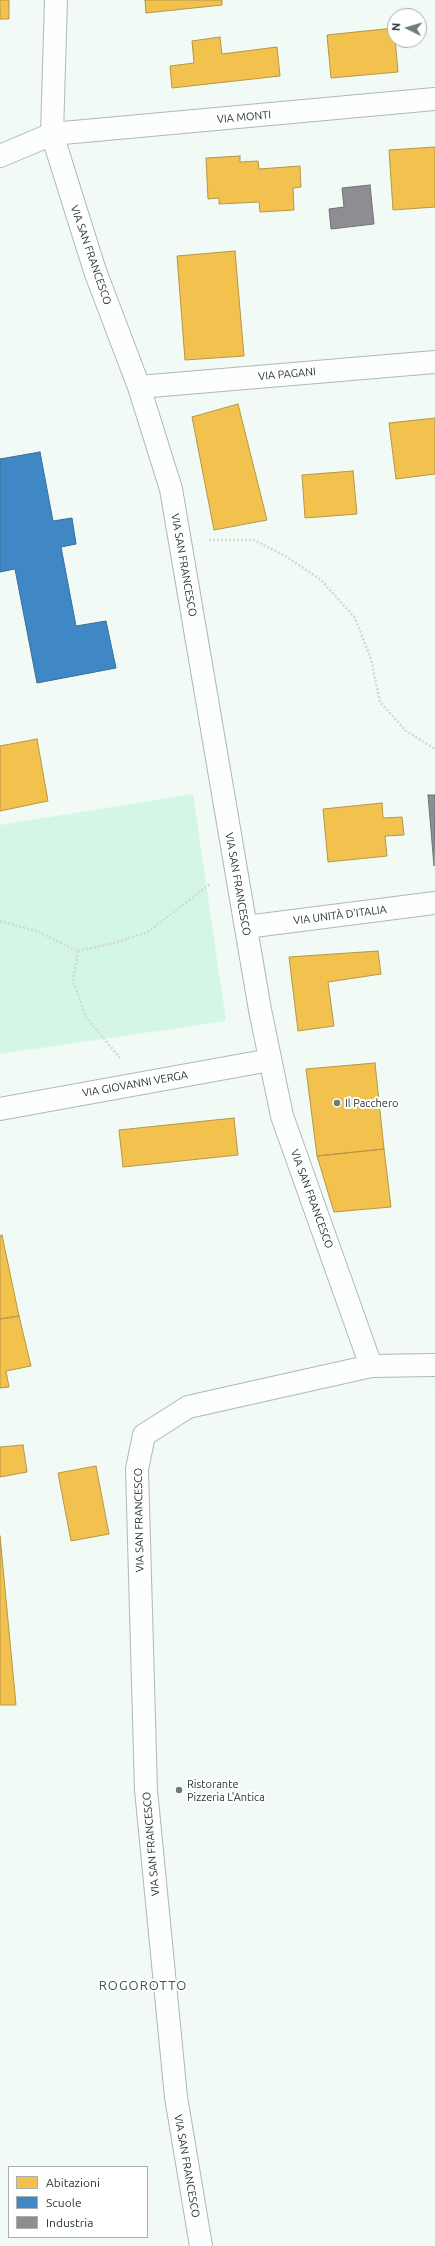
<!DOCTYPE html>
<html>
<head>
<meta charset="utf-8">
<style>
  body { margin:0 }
  #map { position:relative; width:435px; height:2246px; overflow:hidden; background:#f2faf6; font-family:Ubuntu,sans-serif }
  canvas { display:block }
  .legend { position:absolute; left:8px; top:2166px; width:140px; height:72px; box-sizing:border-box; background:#fff; border:1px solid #a9afac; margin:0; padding:5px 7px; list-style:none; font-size:12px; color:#283630 }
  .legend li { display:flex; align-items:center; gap:8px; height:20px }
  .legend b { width:20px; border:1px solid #a9afac }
  .north { position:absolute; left:387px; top:8px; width:40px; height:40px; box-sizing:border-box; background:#fff; border:1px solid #a9afac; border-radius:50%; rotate:275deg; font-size:11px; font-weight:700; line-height:16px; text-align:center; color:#283630 }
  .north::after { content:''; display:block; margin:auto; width:14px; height:18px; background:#6f7b75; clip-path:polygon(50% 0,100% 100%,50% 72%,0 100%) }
</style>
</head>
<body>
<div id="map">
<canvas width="435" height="2246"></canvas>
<ul class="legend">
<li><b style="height:11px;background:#f2c14e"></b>Abitazioni</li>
<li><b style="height:11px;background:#3f88c5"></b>Scuole</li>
<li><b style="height:11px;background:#8d8d92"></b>Industria</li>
</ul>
<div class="north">N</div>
</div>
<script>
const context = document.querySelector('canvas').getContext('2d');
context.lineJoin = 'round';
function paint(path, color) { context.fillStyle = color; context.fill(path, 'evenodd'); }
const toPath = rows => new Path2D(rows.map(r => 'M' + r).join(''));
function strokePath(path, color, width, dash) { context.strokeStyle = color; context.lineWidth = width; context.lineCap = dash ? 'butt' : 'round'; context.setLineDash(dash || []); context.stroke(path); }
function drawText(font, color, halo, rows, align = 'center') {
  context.font = font + ' Ubuntu,sans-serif'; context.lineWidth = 4; context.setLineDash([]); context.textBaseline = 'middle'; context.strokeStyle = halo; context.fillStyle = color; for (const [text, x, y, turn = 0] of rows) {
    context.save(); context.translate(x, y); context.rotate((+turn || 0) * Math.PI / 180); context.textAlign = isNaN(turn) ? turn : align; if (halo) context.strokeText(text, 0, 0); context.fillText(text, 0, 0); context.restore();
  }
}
const green = toPath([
  [193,794,226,1021,0,1054,0,825]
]);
const homes = toPath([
  [0,0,9,0,9,19,0,19,0,0],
  [145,0,222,0,222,5,146,13,145,0],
  [394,28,398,72,331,78,327,35,394,28],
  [220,37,222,54,277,47,280,76,172,88,170,66,194,63,192,41,220,37],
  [435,147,435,207,393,210,389,150,435,147],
  [240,156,240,162,258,161,259,169,300,166,301,187,293,188,294,210,260,212,259,202,219,204,219,198,208,199,206,158,240,156],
  [235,251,244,356,185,360,177,256,235,251],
  [238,404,267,520,214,530,192,417,238,404],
  [435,418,435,474,396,479,389,423,435,418],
  [353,471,357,514,305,518,302,475,353,471],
  [37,739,48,801,0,811,0,746,37,739],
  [382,803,383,818,402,817,404,835,385,836,387,856,328,862,323,809,382,803],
  [378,951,381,974,328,982,334,1026,298,1031,289,957,378,951],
  [375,1063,384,1149,317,1156,306,1069,375,1063],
  [234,1118,238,1155,123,1167,119,1130,234,1118],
  [384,1149,391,1207,334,1212,317,1156,384,1149],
  [2,1235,19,1316,0,1319,0,1236,2,1235],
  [19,1316,31,1366,6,1371,9,1387,0,1388,0,1319,19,1316],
  [23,1445,27,1472,0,1477,0,1447,23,1445],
  [96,1466,109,1534,71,1541,58,1473,96,1466],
  [0,1536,16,1705,0,1705,0,1536]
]);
const schools = toPath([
  [40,452,53,521,72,518,76,544,61,547,76,626,106,621,116,668,37,683,15,569,0,572,0,459,40,452]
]);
const industry = toPath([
  [370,185,374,224,331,229,329,209,344,207,342,188,370,185],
  [428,795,435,795,434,866,428,795]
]);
const path = toPath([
  [209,540,254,540,287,557,321,580,355,618,371,659,380,702,406,731,435,749],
  [0,921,39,932,78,951,114,943,148,932,210,884],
  [78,951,73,981,86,1017,120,1058]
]);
const minor = toPath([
  [56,0,52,134,95,271,139,387,171,489,260,1010,282,1116,371,1366,188,1407,144,1435,137,1469,146,1790,176,2097,201,2246],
  [0,156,52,134,435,99],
  [139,387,435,362],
  [246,927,435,903],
  [0,1109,270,1060],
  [371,1366,435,1365]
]);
const markers = [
  [337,1103,4,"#6f7b75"],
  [179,1790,4,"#6f7b75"]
];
const streetNames = [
  ["VIA MONTI",244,117,-5],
  ["VIA SAN FRANCESCO",91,255,71],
  ["VIA PAGANI",287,374,-5],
  ["VIA SAN FRANCESCO",184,565,80],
  ["VIA SAN FRANCESCO",238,884,80],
  ["VIA UNITÀ D'ITALIA",340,915,-7],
  ["VIA GIOVANNI VERGA",135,1084,-10],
  ["VIA SAN FRANCESCO",312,1199,70],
  ["VIA SAN FRANCESCO",139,1520,-91],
  ["VIA SAN FRANCESCO",151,1844,-95],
  ["VIA SAN FRANCESCO",187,2166,80]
];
const poiNames = [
  ["Il Pacchero",345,1103],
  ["Ristorante",187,1784],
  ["Pizzeria L'Antica",187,1797]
];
const quarterNames = [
  ["ROGOROTTO",143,1986]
];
paint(green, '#d4f6e7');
paint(homes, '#f2c14e');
strokePath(homes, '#b59745', 1);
paint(schools, '#3f88c5');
strokePath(schools, '#386f98', 1);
paint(industry, '#8d8d92');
strokePath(industry, '#6f7375', 1);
strokePath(minor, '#afb9b4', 24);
strokePath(path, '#d4d8d5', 2.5, [2, 2]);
strokePath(minor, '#fdfefe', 22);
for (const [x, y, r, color] of markers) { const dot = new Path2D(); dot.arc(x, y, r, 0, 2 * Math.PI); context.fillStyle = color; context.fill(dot); strokePath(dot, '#fff', 1.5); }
drawText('11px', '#283630', '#fff', streetNames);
drawText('11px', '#283630', '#fff', poiNames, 'left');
context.letterSpacing = '1px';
drawText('13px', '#375649', '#fff', quarterNames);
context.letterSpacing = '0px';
</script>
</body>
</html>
